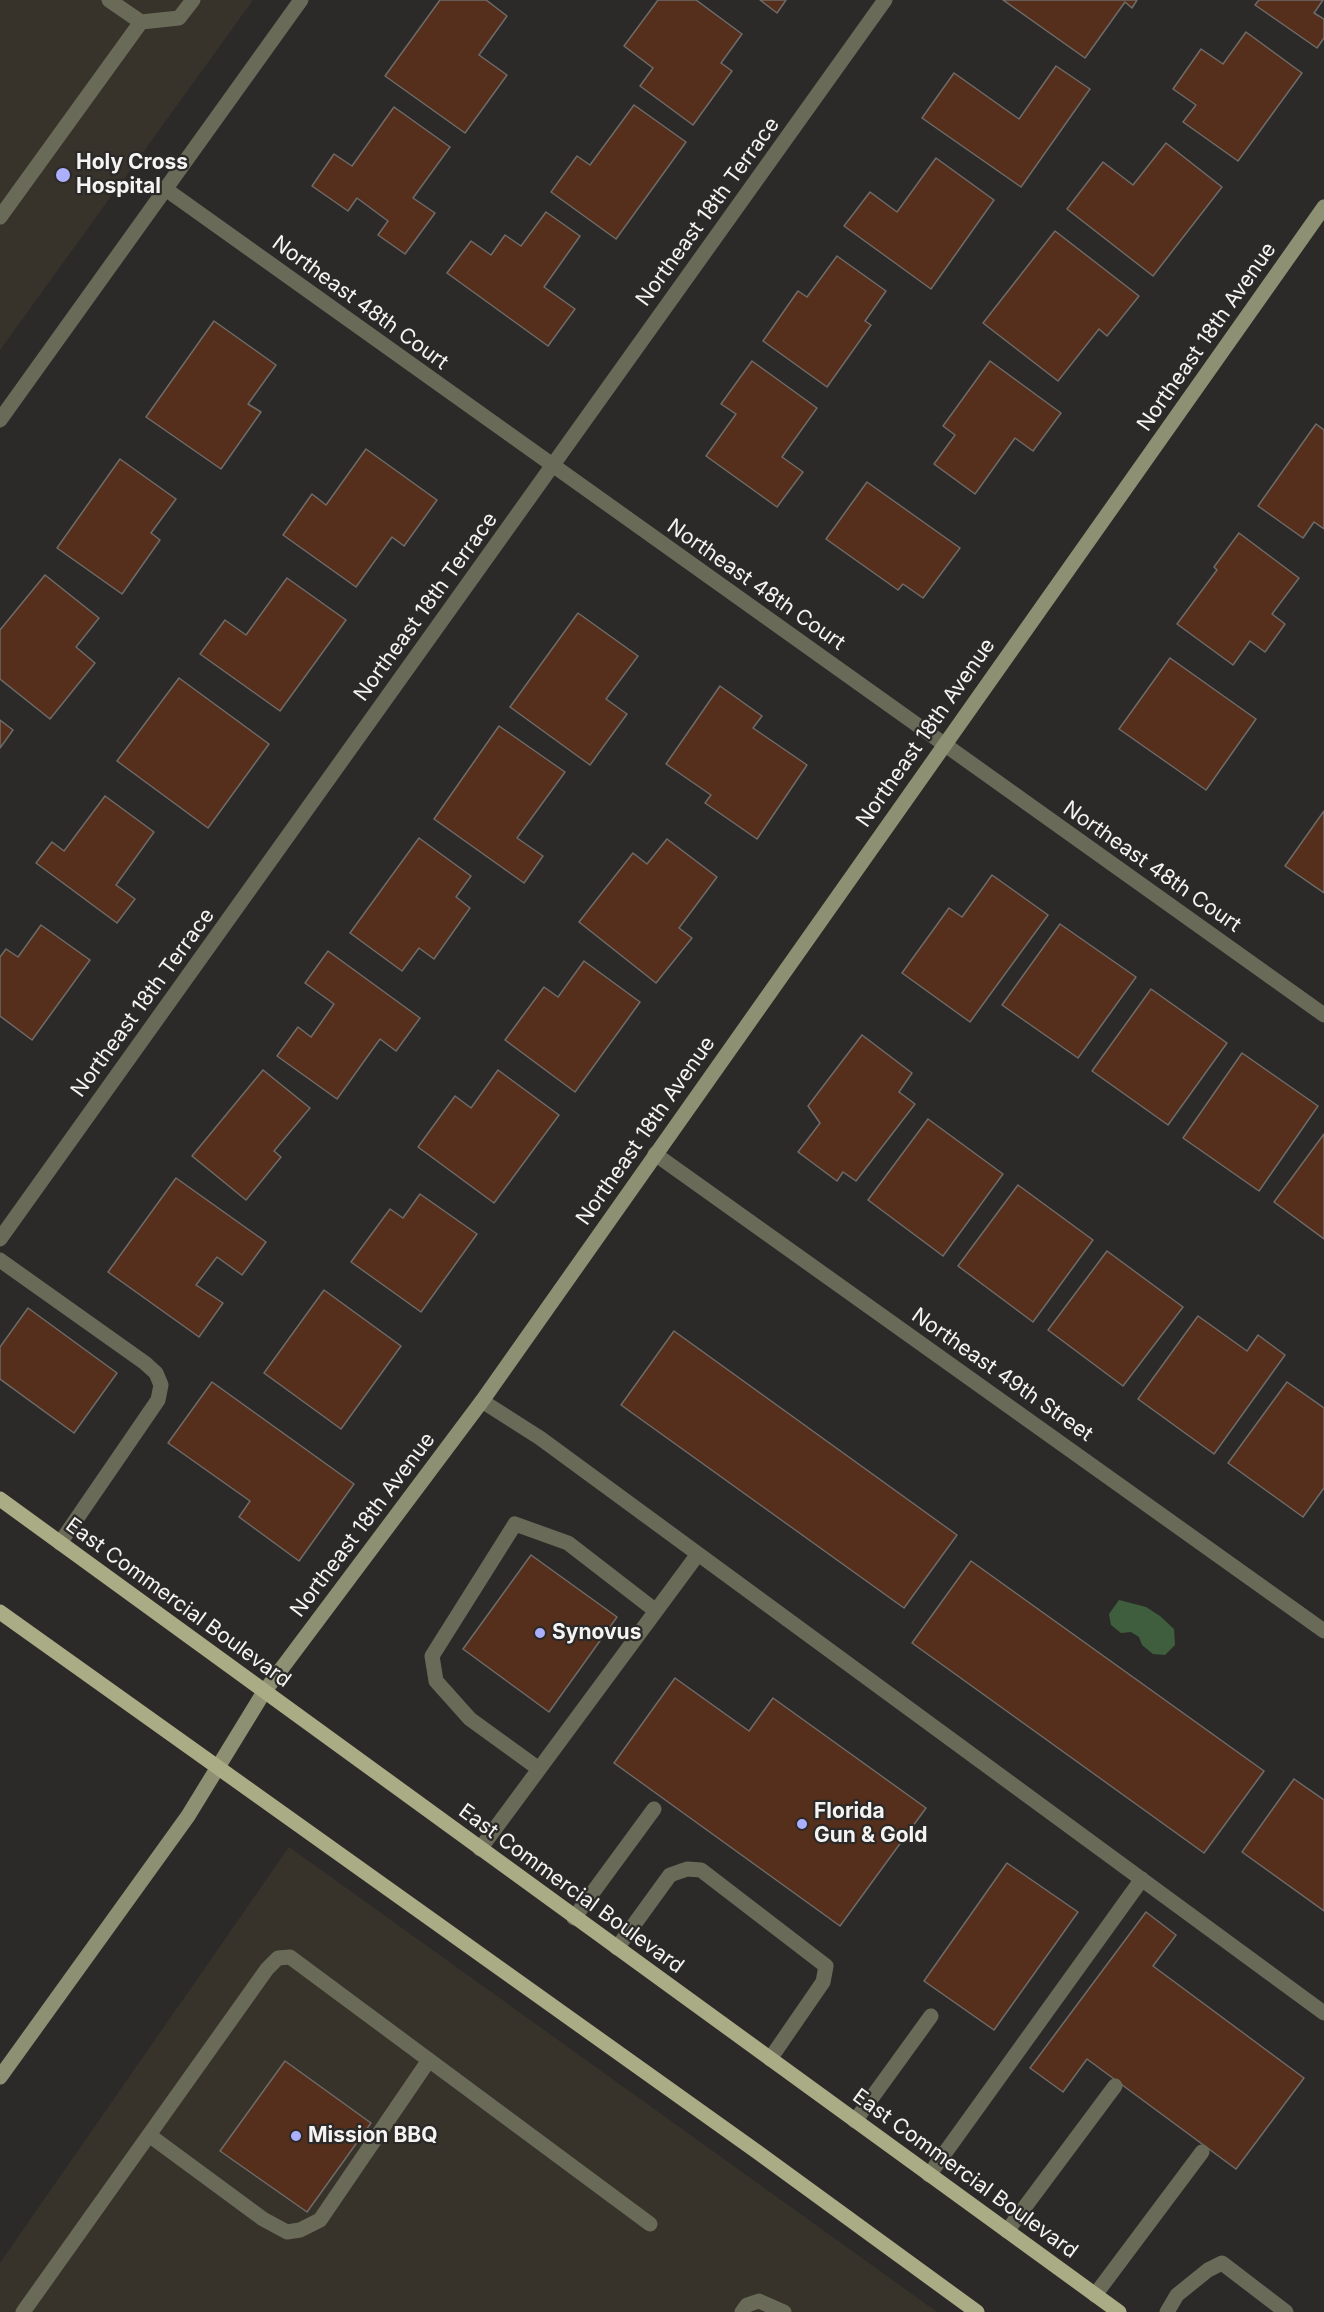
<!DOCTYPE html>
<html>
<head>
<meta charset="utf-8">
<style>
  body { margin:0 }
  canvas { display:block; background:#2b2a28 }
</style>
</head>
<body>
<canvas width="1324" height="2312"></canvas>
<script>
const context = document.querySelector('canvas').getContext('2d');
context.lineJoin = 'round';
function paint(path, color) { context.fillStyle = color; context.fill(path, 'evenodd'); }
const toPath = rows => new Path2D(rows.map(r => 'M' + r).join(''));
function strokePath(path, color, width, dash) { context.strokeStyle = color; context.lineWidth = width; context.lineCap = dash ? 'butt' : 'round'; context.setLineDash(dash || []); context.stroke(path); }
function drawText(font, color, halo, rows, align = 'center') {
  context.font = font + ' Inter,sans-serif'; context.lineWidth = 4.5; context.setLineDash([]); context.textBaseline = 'middle'; context.strokeStyle = halo; context.fillStyle = color; for (const [text, x, y, turn = 0] of rows) {
    context.save(); context.translate(x, y); context.rotate((+turn || 0) * Math.PI / 180); context.textAlign = isNaN(turn) ? turn : align; if (halo) context.strokeText(text, 0, 0); context.fillText(text, 0, 0); context.restore();
  }
}
const built = toPath([
  [0,0,253,0,0,350],
  [289,1847,937,2312,0,2312,0,2263]
]);
const water = toPath([
  [1119,1600,1146,1607,1160,1616,1174,1629,1175,1645,1165,1655,1153,1654,1142,1645,1139,1637,1131,1632,1121,1633,1111,1625,1109,1614]
]);
const building = toPath([
  [440,0,486,0,507,16,479,55,507,75,465,133,385,76,440,0],
  [658,0,696,0,742,34,721,63,732,71,693,125,640,86,653,68,624,46,658,0],
  [760,0,786,0,777,13,760,0],
  [1003,0,1137,0,1132,8,1125,2,1085,58,1003,0],
  [1259,0,1323,0,1314,13,1324,19,1324,38,1317,48,1255,5,1259,0],
  [1246,32,1302,73,1238,161,1183,122,1196,105,1173,89,1201,49,1223,64,1246,32],
  [1056,66,1090,89,1021,187,922,118,954,73,1019,119,1056,66],
  [634,105,686,142,616,239,551,192,577,156,590,165,634,105],
  [394,107,450,147,413,198,435,213,405,254,378,235,388,221,357,198,348,211,312,186,334,154,352,166,394,107],
  [1166,143,1222,187,1153,276,1067,209,1103,162,1133,185,1166,143],
  [936,158,994,200,931,289,844,226,870,192,897,212,936,158],
  [546,212,580,236,544,287,575,309,548,346,447,273,471,241,491,255,505,235,521,246,546,212],
  [1055,231,1139,296,1107,336,1099,329,1058,381,983,323,1055,231],
  [837,256,886,291,865,321,871,325,827,387,763,341,798,291,807,297,837,256],
  [214,321,276,365,248,404,261,412,221,469,146,417,214,321],
  [752,361,817,408,782,457,803,472,777,507,706,456,736,414,721,404,752,361],
  [990,361,1061,413,1033,451,1015,438,975,494,934,464,955,435,943,426,990,361],
  [1316,424,1324,430,1324,529,1314,522,1303,538,1258,506,1316,424],
  [366,449,437,500,404,546,392,537,356,587,283,535,312,494,326,505,366,449],
  [120,459,176,499,151,533,160,540,122,594,57,548,120,459],
  [867,482,960,548,923,598,903,584,898,590,826,539,867,482],
  [1239,533,1299,578,1272,614,1285,624,1265,652,1250,641,1233,665,1177,624,1217,570,1214,567,1239,533],
  [45,575,99,618,76,647,95,663,50,719,0,679,0,630,45,575],
  [287,578,346,620,280,711,200,654,225,620,246,635,287,578],
  [578,613,638,656,606,699,627,714,590,765,510,707,578,613],
  [1170,658,1256,719,1206,790,1119,729,1170,658],
  [179,678,269,744,208,828,117,761,179,678],
  [720,686,762,716,753,728,807,765,757,839,705,803,711,795,666,764,720,686],
  [0,720,13,730,0,748,0,720],
  [499,726,565,772,517,838,543,856,524,883,434,819,499,726],
  [105,796,154,832,116,885,135,899,117,923,36,863,52,842,64,851,105,796],
  [1324,811,1324,893,1285,866,1324,811],
  [419,838,471,876,456,897,470,908,434,959,419,948,402,971,350,933,419,838],
  [667,839,717,877,679,928,692,938,656,983,579,922,633,853,647,864,667,839],
  [992,875,1048,915,970,1022,902,973,949,908,962,917,992,875],
  [1060,924,1136,977,1078,1058,1002,1005,1060,924],
  [41,925,90,960,32,1040,0,1016,0,957,6,949,18,957,41,925],
  [328,951,420,1018,396,1051,380,1039,337,1099,277,1056,298,1027,311,1037,334,1004,305,983,328,951],
  [584,961,640,1002,575,1092,505,1040,544,987,558,997,584,961],
  [1151,989,1227,1043,1168,1125,1092,1071,1151,989],
  [862,1035,912,1073,899,1092,915,1104,856,1181,843,1172,837,1181,798,1152,820,1123,808,1106,862,1035],
  [1242,1053,1318,1106,1259,1191,1183,1138,1242,1053],
  [263,1070,310,1108,274,1151,281,1157,246,1200,192,1156,263,1070],
  [498,1070,559,1115,494,1203,418,1147,455,1096,471,1108,498,1070],
  [928,1119,1003,1174,943,1256,868,1200,928,1119],
  [1324,1134,1324,1239,1274,1202,1324,1134],
  [176,1178,266,1242,242,1275,217,1257,196,1285,223,1303,199,1337,108,1272,176,1178],
  [1018,1185,1093,1240,1033,1322,958,1266,1018,1185],
  [420,1194,477,1234,421,1312,351,1262,390,1209,403,1218,420,1194],
  [1107,1251,1183,1307,1123,1386,1048,1330,1107,1251],
  [324,1290,401,1346,341,1429,264,1373,324,1290],
  [28,1308,117,1373,74,1433,0,1379,0,1347,28,1308],
  [1198,1316,1247,1351,1258,1335,1285,1355,1214,1454,1138,1399,1198,1316],
  [674,1331,957,1535,904,1608,621,1405,674,1331],
  [212,1382,354,1484,299,1561,239,1517,250,1501,168,1443,212,1382],
  [1287,1382,1324,1408,1324,1488,1303,1517,1228,1463,1287,1382],
  [531,1555,617,1617,549,1712,463,1649,531,1555],
  [971,1561,1264,1771,1204,1853,912,1643,971,1561],
  [675,1678,749,1731,773,1698,926,1808,840,1926,614,1763,675,1678],
  [1294,1779,1324,1800,1324,1911,1242,1852,1294,1779],
  [1007,1863,1078,1912,994,2030,924,1981,1007,1863],
  [1146,1912,1176,1935,1153,1966,1304,2078,1236,2169,1087,2059,1063,2092,1030,2068,1146,1912],
  [285,2061,371,2123,307,2212,220,2151,285,2061]
]);
const lane = toPath([
  [109,0,141,22],
  [0,217,141,22,179,18,193,0],
  [0,1260,145,1363,156,1373,161,1385,158,1400,60,1543],
  [482,1401,540,1438,1324,2013],
  [539,1769,470,1719,436,1681,432,1656,515,1524,568,1543,656,1611],
  [480,1849,698,1554],
  [574,1918,654,1809],
  [617,1948,670,1875,687,1869,701,1870,826,1966,823,1982,770,2059],
  [855,2121,931,2016],
  [149,2135,263,2219,287,2232,300,2230,320,2220,429,2060],
  [929,2175,1142,1879],
  [1007,2231,1115,2086],
  [1095,2295,1202,2152],
  [23,2312,267,1969,278,1958,290,1957,650,2224],
  [742,2312,747,2305,759,2301,784,2312],
  [1167,2312,1177,2295,1208,2270,1222,2263,1286,2312]
]);
const street = toPath([
  [164,188,1324,1015],
  [0,420,301,0],
  [655,1154,1324,1631],
  [0,1239,885,0]
]);
const secondary = toPath([
  [0,2077,188,1816,264,1692,482,1401,1324,207]
]);
const primary = toPath([
  [0,1499,1119,2312],
  [0,1612,756,2151,977,2312]
]);
const markers = [
  [63,175,8,"#acaffb"],
  [540,1633,6,"#acaffb"],
  [802,1824,6,"#acaffb"],
  [296,2136,6,"#acaffb"]
];
const poiNames = [
  ["Holy Cross",76,163],
  ["Hospital",76,187],
  ["Synovus",552,1633],
  ["Florida",814,1812],
  ["Gun & Gold",814,1836],
  ["Mission BBQ",308,2136]
];
const streetNames = [
  ["Northeast 18th Terrace",708,212,-54],
  ["Northeast 48th Court",360,303,36],
  ["Northeast 18th Avenue",1207,337,-55],
  ["Northeast 48th Court",756,585,35],
  ["Northeast 18th Terrace",426,607,-54],
  ["Northeast 18th Avenue",926,733,-55],
  ["Northeast 48th Court",1152,867,35],
  ["Northeast 18th Terrace",143,1003,-54],
  ["Northeast 18th Avenue",646,1131,-55],
  ["Northeast 49th Street",1002,1375,35],
  ["Northeast 18th Avenue",363,1525,-53],
  ["East Commercial Boulevard",178,1603,36],
  ["East Commercial Boulevard",571,1889,36],
  ["East Commercial Boulevard",965,2174,36]
];
paint(built, '#37332b');
paint(water, '#3f5e3d');
paint(building, '#552f1b');
strokePath(building, '#6e6b69', 1.5);
strokePath(lane, '#696b58', 15);
strokePath(street, '#696b58', 15);
strokePath(secondary, '#8d9072', 15);
strokePath(primary, '#a9ac85', 15);
for (const [x, y, r, color] of markers) { const dot = new Path2D(); dot.arc(x, y, r, 0, 2 * Math.PI); context.fillStyle = color; context.fill(dot); strokePath(dot, '#2b2a28', 2); }
drawText('bold 21px', '#f5f4f3', '#2b2a28', poiNames, 'left');
drawText('21px', '#f5f4f3', '#2b2a28', streetNames);
</script>
</body>
</html>
